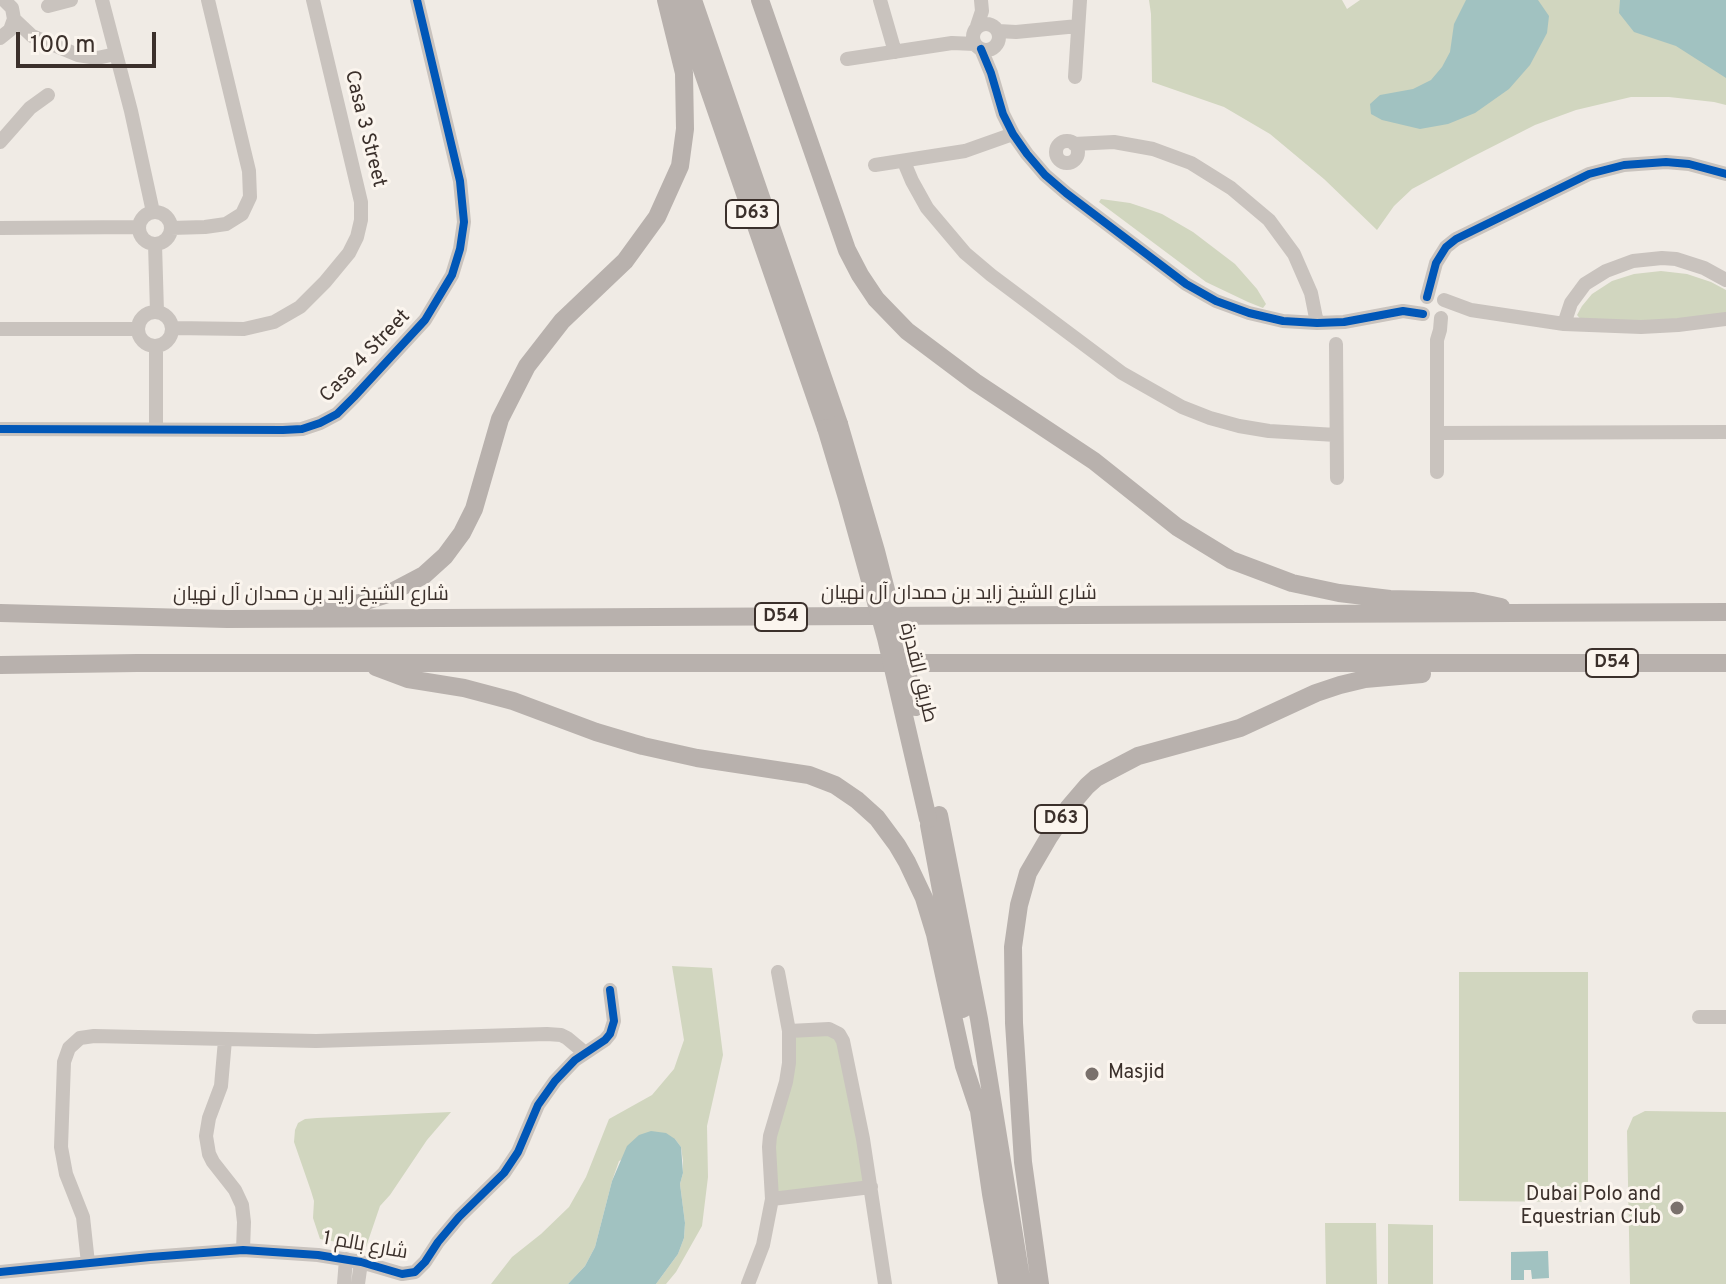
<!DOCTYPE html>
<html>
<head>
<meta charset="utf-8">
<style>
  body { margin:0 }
  #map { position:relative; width:1726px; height:1284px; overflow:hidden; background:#f0ebe5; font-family:Overpass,sans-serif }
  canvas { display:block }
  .scale { position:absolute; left:16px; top:32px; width:140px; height:36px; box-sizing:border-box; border:4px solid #3b302b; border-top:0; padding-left:10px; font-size:24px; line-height:28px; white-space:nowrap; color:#3b302b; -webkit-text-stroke:6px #fbf5ee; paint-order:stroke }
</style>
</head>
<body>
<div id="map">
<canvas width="1726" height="1284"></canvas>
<div class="scale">100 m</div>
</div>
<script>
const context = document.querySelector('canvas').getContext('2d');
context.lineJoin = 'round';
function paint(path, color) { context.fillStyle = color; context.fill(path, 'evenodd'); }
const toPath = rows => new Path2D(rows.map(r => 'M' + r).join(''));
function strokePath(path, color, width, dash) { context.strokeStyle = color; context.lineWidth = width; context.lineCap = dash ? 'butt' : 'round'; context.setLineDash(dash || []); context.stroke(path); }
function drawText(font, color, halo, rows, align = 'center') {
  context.font = font + ' Overpass,Cairo,sans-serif'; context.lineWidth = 6; context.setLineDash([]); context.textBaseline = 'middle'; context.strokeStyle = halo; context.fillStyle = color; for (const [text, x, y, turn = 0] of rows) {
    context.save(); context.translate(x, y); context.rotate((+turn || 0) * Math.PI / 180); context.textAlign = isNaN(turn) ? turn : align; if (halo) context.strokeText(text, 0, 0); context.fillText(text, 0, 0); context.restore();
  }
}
const green = toPath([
  [1149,0,1342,0,1347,9,1360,0,1726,0,1726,105,1714,102,1669,97,1631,97,1576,110,1535,125,1472,157,1412,189,1394,206,1377,230,1324,179,1270,134,1224,107,1152,82,1151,14],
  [1101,199,1130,203,1145,208,1162,214,1193,232,1235,264,1257,289,1266,304,1263,308,1248,302,1206,282,1099,202],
  [1661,271,1687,274,1711,282,1726,290,1726,317,1584,323,1577,315,1582,306,1592,294,1612,281,1634,274],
  [672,966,712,968,723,1055,707,1126,708,1177,702,1226,676,1272,666,1284,656,1284,678,1254,684,1238,685,1223,680,1184,683,1173,683,1161,681,1147,675,1139,619,1161,612,1181,595,1247,585,1266,568,1284,491,1284,512,1257,541,1234,569,1207,586,1177,609,1119,652,1095,674,1069,684,1040],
  [1459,972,1588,972,1588,1202,1459,1201],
  [825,1032,839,1040,868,1183,773,1193,771,1158,790,1034],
  [1645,1111,1726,1112,1726,1284,1630,1284,1627,1131,1633,1117],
  [451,1112,427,1140,390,1195,380,1206,366,1247,320,1239,313,1218,314,1201,311,1191,294,1142,295,1130,298,1123,305,1119,317,1118],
  [1325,1223,1376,1223,1377,1284,1326,1284],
  [1388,1224,1433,1225,1433,1284,1388,1284]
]);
const water = toPath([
  [1466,0,1538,0,1549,16,1547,33,1530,65,1509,89,1475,113,1448,124,1420,129,1382,120,1371,114,1370,104,1380,95,1413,89,1431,80,1442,67,1450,52,1454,24],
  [1620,0,1726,0,1726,78,1676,46,1634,32,1619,13],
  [651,1131,666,1133,675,1139,681,1147,683,1173,680,1184,685,1223,684,1238,678,1254,656,1284,568,1284,585,1266,595,1247,612,1181,627,1146,639,1135],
  [1548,1251,1549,1278,1532,1279,1531,1270,1524,1270,1524,1280,1511,1280,1511,1252]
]);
const minor = toPath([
  [102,0,131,111,153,212],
  [880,0,895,52],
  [48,6,71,0],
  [14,19,32,36,78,55,97,58,116,54],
  '973 37a13 13 0 1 1 26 0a13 13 0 1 1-26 0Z',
  [977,26,982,11,981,0],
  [998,31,1016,32,1078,26],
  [0,38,10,30,14,19,12,8,4,0],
  [981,49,991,73,1003,114,1013,134,1027,154,1045,175,1066,193,1186,284,1216,301,1249,313,1283,321,1317,323,1344,322,1403,311,1423,314],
  [847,59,952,43,975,44],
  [1075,77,1080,0],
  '1056 152a11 11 0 1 1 22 0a11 11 0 1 1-22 0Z',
  [0,142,30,108,48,95],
  [1074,144,1114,142,1153,149,1191,163,1231,188,1269,220,1294,254,1311,293,1317,323],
  [904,162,912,181,927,208,965,253,991,275,1122,373,1182,407,1210,418,1239,426,1269,431,1336,435],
  [875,165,965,151,1013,134],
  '139 228a16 16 0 1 1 32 0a16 16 0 1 1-32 0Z',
  [0,228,139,227],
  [171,228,205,227,226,224,242,214,250,197,249,171,208,0],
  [155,244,157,312],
  [1427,297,1436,263,1446,247,1456,239,1589,174,1624,165,1666,162,1689,164,1726,174],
  [1444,300,1471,310,1564,324,1641,327,1678,325,1726,319],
  '138 329a17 17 0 1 1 34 0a17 17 0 1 1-34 0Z',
  [1564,324,1571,303,1585,284,1606,271,1633,261,1662,258,1676,259,1704,268,1726,280],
  [173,328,244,329,274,322,300,307,325,282,349,253,357,237,361,220,361,202,313,0],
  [0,329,138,329],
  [1336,344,1337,478],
  [0,429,283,430,302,429,320,423,337,414,354,397,425,320,452,275,460,249,464,222,460,181,417,0],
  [156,429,156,346],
  [1437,433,1726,432],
  [1437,472,1437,340,1440,330,1441,318],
  [1699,1017,1726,1017],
  [789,1031,829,1029,839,1034,843,1041,863,1139,885,1284],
  [225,1040,221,1086,209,1118,206,1136,209,1154,213,1162,235,1190,242,1205,244,1222,243,1250],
  [772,1199,871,1187],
  [88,1263,83,1217,66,1174,61,1147,64,1062,69,1048,80,1038,94,1036,316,1041,547,1034,561,1035,567,1038,585,1053],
  [0,1272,150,1257,243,1250,318,1255,361,1262,402,1274,415,1272,425,1262,438,1242,459,1217,504,1173,518,1152,538,1105,555,1081,575,1060,605,1040,610,1034,614,1021,610,990],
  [344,1284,346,1259],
  [358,1284,361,1262],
  [748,1284,763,1245,772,1199,769,1147,770,1136,786,1082,789,1063,789,1031,778,972]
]);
const major = toPath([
  [678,0,826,428],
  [693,0,839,424],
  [760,0,847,250,860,275,876,299,907,331,975,382,1094,461,1177,527,1231,560,1292,583,1339,593,1390,599,1473,601,1501,607],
  [322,609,360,603,388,594,424,575,445,556,462,533,474,509,500,419,527,366,562,321,625,261,657,217,680,166,685,129,684,73,666,0],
  [0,613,227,619,1726,612],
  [0,665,137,663,1726,663],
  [376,667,408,679,464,688,513,701,596,732,643,746,697,758,809,775,835,785,857,800,877,818,897,845,907,862,924,898,935,934,964,1066,978,1108],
  [939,815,979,1019,1022,1284],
  [929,825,963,1009],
  [977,1097,991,1194,1007,1284],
  [1040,1284,1023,1162,1014,1023,1013,947,1019,905,1028,873,1049,837,1069,807,1087,786,1096,778,1138,756,1240,728,1316,693,1340,685,1365,679,1422,674]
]);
const majorBridge = toPath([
  [839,424,876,551,916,707],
  [826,428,847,498,886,638,928,819]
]);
const cycleway = toPath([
  [981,49,991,73,1003,114,1013,134,1027,154,1045,175,1066,193,1186,284,1216,301,1249,313,1283,321,1317,323,1344,322,1403,311,1423,314],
  [1427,297,1436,263,1446,247,1456,239,1589,174,1624,165,1666,162,1689,164,1726,174],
  [0,429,283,430,302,429,320,423,337,414,354,397,425,320,452,275,460,249,464,222,460,181,417,0],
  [0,1272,150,1257,243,1250,318,1255,361,1262,402,1274,415,1272,425,1262,438,1242,459,1217,504,1173,518,1152,538,1105,555,1081,575,1060,605,1040,610,1034,614,1021,610,990]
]);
const markers = [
  [1092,1074,8,"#7a716c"],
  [1677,1208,8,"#7a716c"]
];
const shields = [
  [752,214,52],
  [781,617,52],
  [1612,663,52],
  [1061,819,52]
];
const shieldNames = [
  ["D63",752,214],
  ["D54",781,617],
  ["D54",1612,663],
  ["D63",1061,819]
];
const streetNames = [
  ["Casa 3 Street",364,129,76],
  ["Casa 4 Street",366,357,-46],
  ["شارع الشيخ زايد بن حمدان آل نهيان",959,595],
  ["شارع الشيخ زايد بن حمدان آل نهيان",311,596],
  ["طريق القدرة",917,673,76],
  ["شارع بالم 1",365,1247,10]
];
const poiNames = [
  ["Masjid",1108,1074],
  ["Dubai Polo and",1661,1196,"right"],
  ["Equestrian Club",1661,1219,"right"]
];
paint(green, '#d1d6bf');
paint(water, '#a1c2c1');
strokePath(minor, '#c9c3be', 14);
strokePath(major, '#b8b1ad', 18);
strokePath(majorBridge, '#b8b1ad', 18);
strokePath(cycleway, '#0057b8', 8);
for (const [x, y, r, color] of markers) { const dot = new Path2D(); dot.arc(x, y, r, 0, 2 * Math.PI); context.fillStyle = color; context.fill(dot); strokePath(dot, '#fbf5ee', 3); }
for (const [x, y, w] of shields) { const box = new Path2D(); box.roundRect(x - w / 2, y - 14, w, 28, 6); context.fillStyle = '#fbf5ee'; context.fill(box); strokePath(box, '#3b302b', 2); }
drawText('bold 18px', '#3b302b', null, shieldNames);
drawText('20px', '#3b302b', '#fbf5ee', streetNames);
drawText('20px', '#3b302b', '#fbf5ee', poiNames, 'left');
</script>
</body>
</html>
